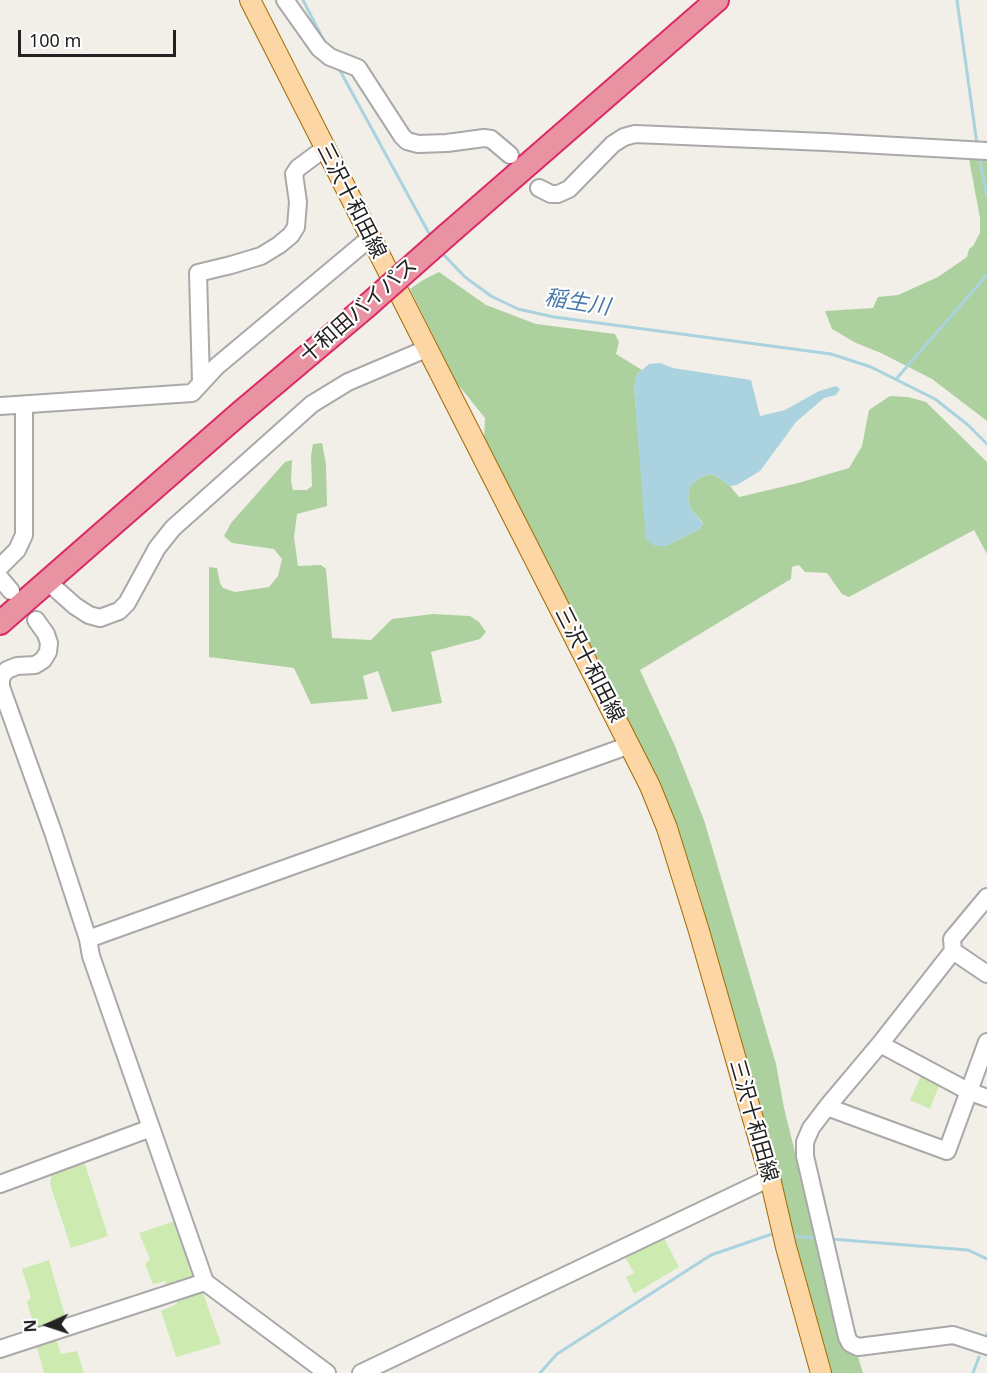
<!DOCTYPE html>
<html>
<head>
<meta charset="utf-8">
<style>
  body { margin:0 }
  #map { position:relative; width:987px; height:1373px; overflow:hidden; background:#f2efe9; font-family:"Noto Sans",sans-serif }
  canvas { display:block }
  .north { position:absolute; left:18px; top:1295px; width:60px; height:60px; -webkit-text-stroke:4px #fff; paint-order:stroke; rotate:267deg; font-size:16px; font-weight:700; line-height:24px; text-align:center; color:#222 }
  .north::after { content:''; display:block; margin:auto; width:21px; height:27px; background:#222; clip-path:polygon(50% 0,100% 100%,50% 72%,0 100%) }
  .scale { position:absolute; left:18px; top:30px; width:158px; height:27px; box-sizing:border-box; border:3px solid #222; border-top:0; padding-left:8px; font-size:18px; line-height:21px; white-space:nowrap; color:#222; -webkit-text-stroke:4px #fff; paint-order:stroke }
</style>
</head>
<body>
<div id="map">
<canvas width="987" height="1373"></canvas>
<div class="north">N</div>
<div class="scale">100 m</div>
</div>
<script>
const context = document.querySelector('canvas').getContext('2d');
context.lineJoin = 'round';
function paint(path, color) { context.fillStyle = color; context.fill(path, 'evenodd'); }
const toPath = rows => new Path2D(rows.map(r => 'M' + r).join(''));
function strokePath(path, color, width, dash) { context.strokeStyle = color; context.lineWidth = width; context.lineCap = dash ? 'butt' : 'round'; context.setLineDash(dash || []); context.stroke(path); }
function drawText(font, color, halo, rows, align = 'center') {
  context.font = font + ' "Noto Sans","Noto Sans JP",sans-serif'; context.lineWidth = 4.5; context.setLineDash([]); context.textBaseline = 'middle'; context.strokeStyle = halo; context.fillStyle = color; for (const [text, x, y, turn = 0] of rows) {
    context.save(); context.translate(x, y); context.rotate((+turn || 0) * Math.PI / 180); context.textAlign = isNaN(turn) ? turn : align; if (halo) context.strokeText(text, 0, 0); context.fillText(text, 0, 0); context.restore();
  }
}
const grass = toPath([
  [922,1074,940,1083,930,1109,910,1100],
  [84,1161,108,1236,71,1248,50,1184,52,1172],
  [175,1221,193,1278,168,1287,165,1281,153,1284,145,1264,150,1259,139,1233],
  [663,1236,679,1267,634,1294,626,1277,634,1273,625,1257],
  [49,1260,67,1323,36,1333,27,1302,31,1298,22,1269],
  [202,1290,221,1344,176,1357,161,1311,177,1304,176,1297],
  [56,1339,61,1354,77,1351,84,1373,44,1373,36,1344]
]);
const forest = toPath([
  [986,158,987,163,987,421,932,379,881,353,856,343,832,329,825,311,873,308,878,297,898,295,938,277,967,257,969,249,973,246,980,233,980,218,969,159],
  [439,272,486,305,536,324,615,334,619,342,616,354,642,370,637,374,634,386,647,540,666,546,700,529,703,523,691,509,688,499,689,487,699,478,710,474,718,477,730,486,739,497,798,483,849,468,862,446,869,410,890,396,908,397,926,402,987,462,987,554,974,530,849,597,842,594,827,573,805,572,799,565,792,567,791,579,640,670,675,746,704,820,776,1064,784,1108,843,1345,857,1354,863,1373,831,1373,698,890,655,773,484,440,485,418,456,382,410,289,423,280],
  [322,443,326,464,327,506,297,514,294,537,298,566,321,565,326,569,332,638,371,640,392,619,433,614,470,616,479,622,486,632,480,639,431,652,442,703,392,712,378,671,363,676,368,699,311,704,294,668,209,657,209,567,217,568,220,583,223,588,235,592,269,587,278,576,282,559,274,549,232,543,224,536,231,523,285,462,292,460,291,481,293,490,307,490,312,486,311,456,313,444]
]);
const water = toPath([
  [660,363,673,368,751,380,760,416,785,410,819,391,836,386,840,389,836,395,824,398,796,422,760,471,737,485,730,486,718,477,710,474,699,478,690,487,688,499,691,509,703,524,700,529,666,546,655,546,647,540,645,530,634,386,637,374,649,364]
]);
const stream = toPath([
  [303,0,325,43],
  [957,0,977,144],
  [338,67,431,237],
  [979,157,987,196],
  [442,253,465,277,491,296,518,309,554,317,831,354,871,367,935,399,968,425,987,444],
  [897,378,987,275],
  [792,1236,818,1238],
  [831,1239,968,1250,987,1259],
  [987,1335,987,1334],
  [540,1373,557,1354,711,1255,772,1234,776,1235],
  [973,1373,979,1357]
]);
const minor = toPath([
  [285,0,319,48,330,57,358,68,402,136,407,141,418,144,447,143,484,138,491,139,510,155],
  [539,188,551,194,558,194,569,189,613,144,624,137,635,134,825,142,987,151],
  [201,382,198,273,231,265,261,256,279,245,291,235,296,227,298,202,294,174,298,168,325,148],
  [0,406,192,393,217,366,370,238],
  [0,567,17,550,24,535,24,405],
  [0,578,11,591],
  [48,582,75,606,89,615,100,618,119,611,127,603,157,548,173,528,312,404,348,382,426,349],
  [36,620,46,634,49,643,48,652,43,660,35,665,17,666,7,670,1,677,1,687,53,832,88,939,91,956,205,1282,327,1373],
  [88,939,630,745],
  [953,951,952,939,987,897],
  [987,974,953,951,880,1044,827,1107,811,1128,805,1142,805,1156,847,1337,850,1343,858,1347,953,1335,987,1346],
  [880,1044,968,1091,987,1098],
  [827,1107,947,1151,987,1042],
  [0,1184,151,1128],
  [0,1349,205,1282],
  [361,1373,770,1178]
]);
const major = toPath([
  [250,0,650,786,667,828,699,931,770,1178,786,1247,821,1373]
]);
const highway = toPath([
  [447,235,717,0],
  [0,623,240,413,368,305]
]);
const highwayBridge = toPath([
  [368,305,447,235]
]);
const streetNames = [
  ["三沢十和田線",351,201,63],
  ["十和田バイパス",359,311,-41],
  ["三沢十和田線",589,665,63],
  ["三沢十和田線",753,1121,74]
];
const waterNames = [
  ["稲生川",577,303,9]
];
paint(grass, '#cdebb0');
paint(forest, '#add19e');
paint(water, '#aad3df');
strokePath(stream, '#aad3df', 3);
strokePath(minor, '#a9a9a9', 20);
strokePath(major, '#a06b00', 22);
strokePath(highway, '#dc2a67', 26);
strokePath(minor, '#fff', 16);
strokePath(major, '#fcd6a4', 20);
strokePath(highway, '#e892a2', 22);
strokePath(highwayBridge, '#dc2a67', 26, []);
strokePath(highwayBridge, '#e892a2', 22);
drawText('21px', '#222', '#fff', streetNames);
drawText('italic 22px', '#4a7aab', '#fff', waterNames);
</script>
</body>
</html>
